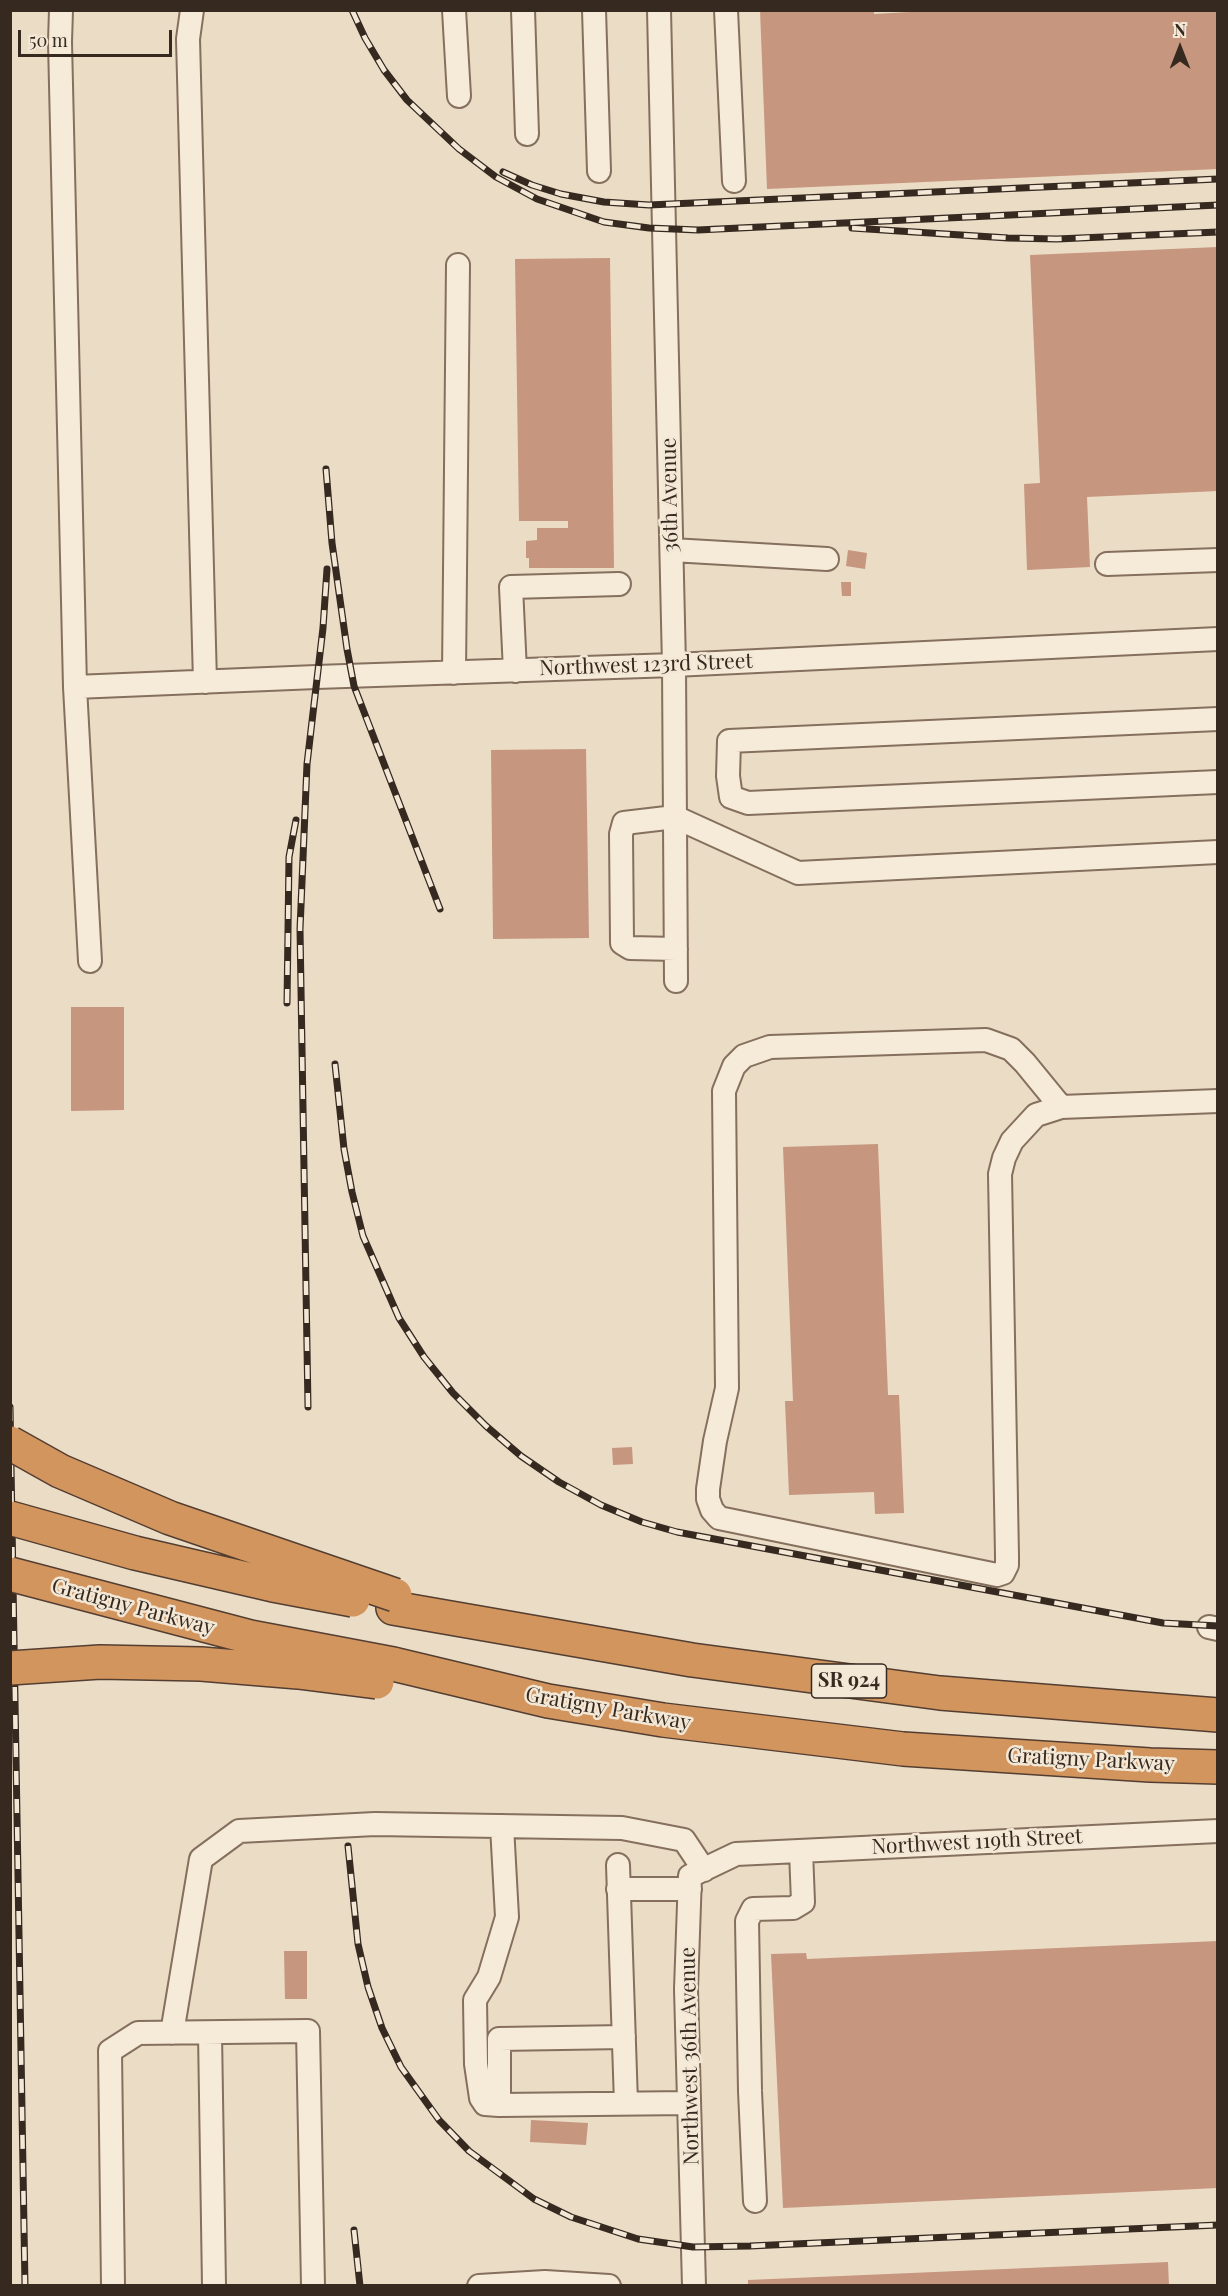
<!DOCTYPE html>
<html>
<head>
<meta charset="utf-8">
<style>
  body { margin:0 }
  #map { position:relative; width:1228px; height:2296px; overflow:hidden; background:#ebdcc6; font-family:"Playfair Display",serif }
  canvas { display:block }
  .frame { position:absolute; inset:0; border:12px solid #362920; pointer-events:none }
  .north { position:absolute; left:1150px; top:18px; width:60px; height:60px; -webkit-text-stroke:4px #f3e7d5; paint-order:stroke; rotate:0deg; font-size:16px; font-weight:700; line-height:24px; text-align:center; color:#362920 }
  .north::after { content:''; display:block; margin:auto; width:21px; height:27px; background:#362920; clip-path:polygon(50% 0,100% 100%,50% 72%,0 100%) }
  .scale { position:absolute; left:18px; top:30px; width:154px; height:27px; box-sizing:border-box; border:3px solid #362920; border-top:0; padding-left:8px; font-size:18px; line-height:21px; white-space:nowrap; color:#362920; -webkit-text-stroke:4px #f3e7d5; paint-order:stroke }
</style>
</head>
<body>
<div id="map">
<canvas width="1228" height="2296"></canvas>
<div class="frame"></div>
<div class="north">N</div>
<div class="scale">50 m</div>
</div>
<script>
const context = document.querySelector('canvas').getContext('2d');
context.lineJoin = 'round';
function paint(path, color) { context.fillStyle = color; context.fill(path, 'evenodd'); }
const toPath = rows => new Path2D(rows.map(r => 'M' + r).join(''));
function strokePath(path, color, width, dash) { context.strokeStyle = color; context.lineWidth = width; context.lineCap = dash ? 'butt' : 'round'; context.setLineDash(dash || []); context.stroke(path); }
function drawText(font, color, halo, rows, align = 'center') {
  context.font = font + ' "Playfair Display",serif'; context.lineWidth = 5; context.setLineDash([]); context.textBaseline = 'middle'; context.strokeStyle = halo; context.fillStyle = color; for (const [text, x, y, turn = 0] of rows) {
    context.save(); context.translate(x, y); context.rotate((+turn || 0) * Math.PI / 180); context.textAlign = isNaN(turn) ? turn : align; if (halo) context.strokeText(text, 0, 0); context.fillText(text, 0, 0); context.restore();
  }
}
const building = toPath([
  [760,10,874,10,874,14,945,10,1218,10,1218,169,767,189],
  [1218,247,1218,491,1087,497,1090,567,1027,570,1024,484,1040,483,1030,255],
  [610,258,614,568,529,568,529,558,526,558,526,541,537,540,537,528,568,528,568,521,519,521,515,259],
  [848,550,867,553,865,569,846,566],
  [841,582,851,582,851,596,842,596],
  [586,749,589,938,493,939,491,750],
  [71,1007,124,1007,124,1110,71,1111],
  [878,1144,888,1395,899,1395,904,1513,875,1514,874,1492,789,1495,785,1401,793,1401,783,1147],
  [632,1447,633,1464,613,1465,612,1448],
  [1218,1941,1218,2188,783,2208,771,1954,806,1953,807,1959],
  [284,1951,307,1951,307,1999,285,1999],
  [531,2120,588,2123,586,2145,530,2142],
  [1168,2262,1169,2286,748,2286,748,2280]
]);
const minor = toPath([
  [61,10,60,42,75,687,90,961],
  [192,10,188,39,205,682],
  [454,10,459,96],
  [523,10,527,134],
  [594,10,599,171],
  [659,10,674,665,676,981],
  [726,10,734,181],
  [672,550,827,559],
  [1107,564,1218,560],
  [515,671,511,587,619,584],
  [454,673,458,265],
  [75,687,316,677,674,665,1218,639],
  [1218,719,729,741,728,776,731,797,748,803,1218,782],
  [676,949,630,948,622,943,621,834,624,823,675,817,798,873,1218,852],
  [1061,1107,1025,1063,1011,1049,986,1040,770,1047,744,1056,734,1066,724,1091,727,1388,715,1441,708,1489,708,1499,712,1510,719,1518,997,1575,1003,1573,1007,1565,1007,1556,1000,1174,1004,1158,1012,1141,1036,1115,1061,1107,1218,1101],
  [1209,1627,1218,1629],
  [618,1865,626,2103],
  [618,1889,690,1889],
  [172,2033,201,1859,239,1831,375,1824,622,1828,684,1840,704,1870],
  [210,2033,214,2286],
  [624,2037,499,2039,499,2105,689,2103],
  [499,2105,485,2104,481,2098,476,2064,475,2000,489,1977,507,1917,502,1826],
  [755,2201,750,2091,747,1921,753,1909,793,1908,803,1902,801,1851],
  [113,2286,110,2051,138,2033,308,2031,313,2286],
  [479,2286,545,2282,609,2286],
  [694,2286,686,1989,690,1876,736,1854,1218,1831]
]);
const highway = toPath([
  [393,1608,692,1660,940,1693,1218,1715],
  [393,1664,548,1701,663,1720,903,1749,1150,1765,1218,1767]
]);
const rail = toPath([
  [352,10,365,38,384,70,407,100,459,149,496,177,537,199,604,222,649,228,698,230,1218,205],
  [503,172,532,185,561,194,604,202,649,205,1218,179],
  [852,228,1008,238,1057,239,1218,232],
  [326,469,332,543,347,649,354,686,440,909],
  [287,1003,289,857,296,820],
  [335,1064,344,1149,352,1192,363,1236,399,1318,424,1357,453,1393,486,1426,521,1456,559,1482,601,1505,642,1522,677,1532,1163,1623,1218,1626],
  [10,1407,25,2286],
  [308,1407,300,929,307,764,323,628,327,569],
  [348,1846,358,1944,368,1987,382,2028,401,2067,439,2120,469,2151,534,2199,571,2217,638,2239,693,2247,750,2246,1218,2225],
  [354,2230,360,2286]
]);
const highwayBridge = toPath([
  [10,1443,60,1471,170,1518,395,1595],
  [10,1518,135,1553,273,1585,353,1600],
  [10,1574,250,1637,393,1664],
  [10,1668,100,1662,201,1664,298,1672,377,1682]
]);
const shields = [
  [849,1681,75]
];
const shieldNames = [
  ["SR 924",849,1681]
];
const streetNames = [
  ["36th Avenue",670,495,-91],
  ["Northwest 123rd Street",646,665,-2],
  ["Gratigny Parkway",133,1607,15],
  ["Gratigny Parkway",608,1709,10],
  ["Gratigny Parkway",1091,1760,3],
  ["Northwest 119th Street",977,1842,-3],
  ["Northwest 36th Avenue",690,2056,-91]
];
paint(building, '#c6967f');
strokePath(minor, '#856f5d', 26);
strokePath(highway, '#533e31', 36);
strokePath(minor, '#f6ebd9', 22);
strokePath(highway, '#d3955e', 33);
strokePath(rail, '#362920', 7);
strokePath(rail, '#f3e7d5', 4.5, [14]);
strokePath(highwayBridge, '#533e31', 36, []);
strokePath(highwayBridge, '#d3955e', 33);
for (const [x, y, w] of shields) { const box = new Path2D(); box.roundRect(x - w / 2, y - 17, w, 34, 4.5); context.fillStyle = '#f3e7d5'; context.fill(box); strokePath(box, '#362920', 1.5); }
drawText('bold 20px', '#362920', null, shieldNames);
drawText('21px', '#362920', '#f3e7d5', streetNames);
</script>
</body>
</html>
